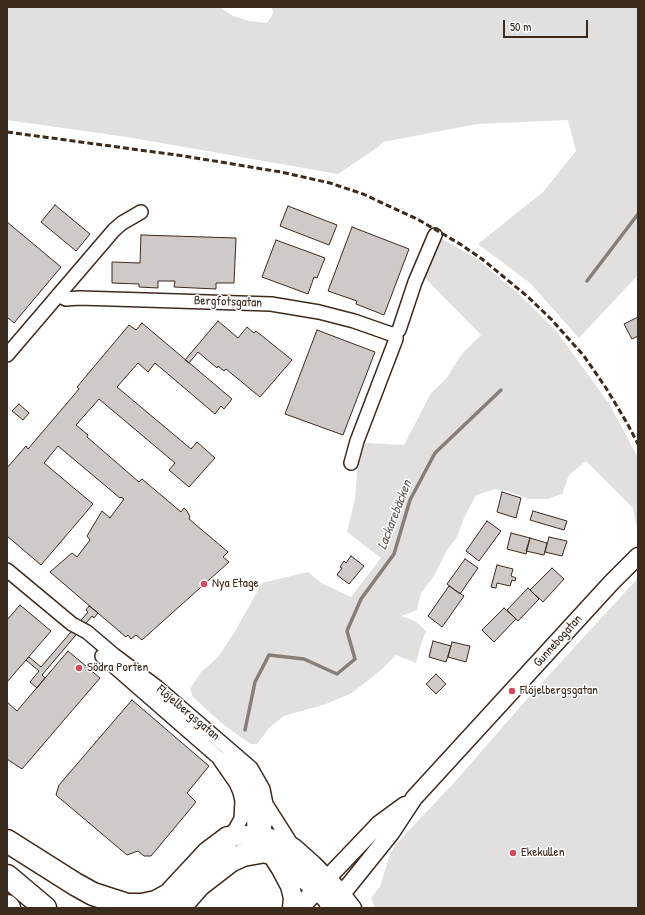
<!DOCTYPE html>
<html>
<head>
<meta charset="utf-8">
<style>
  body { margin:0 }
  #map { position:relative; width:645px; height:915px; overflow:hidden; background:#fff; font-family:"Patrick Hand",sans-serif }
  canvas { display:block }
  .frame { position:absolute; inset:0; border:8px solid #3b2a1e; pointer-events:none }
  .scale { position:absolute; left:503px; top:20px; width:85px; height:18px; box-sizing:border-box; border:2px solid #3b2a1e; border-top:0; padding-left:5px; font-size:12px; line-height:14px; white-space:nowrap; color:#3b2a1e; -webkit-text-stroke:3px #fff; paint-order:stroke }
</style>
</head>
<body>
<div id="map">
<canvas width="645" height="915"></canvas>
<div class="frame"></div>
<div class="scale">50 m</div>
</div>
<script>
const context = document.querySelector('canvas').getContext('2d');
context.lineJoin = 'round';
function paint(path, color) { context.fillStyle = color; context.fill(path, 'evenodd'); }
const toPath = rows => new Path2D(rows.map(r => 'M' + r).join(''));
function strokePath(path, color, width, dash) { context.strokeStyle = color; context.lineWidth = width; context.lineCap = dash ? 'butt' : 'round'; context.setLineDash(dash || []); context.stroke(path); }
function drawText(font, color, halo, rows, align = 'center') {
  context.font = font + ' "Patrick Hand",sans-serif'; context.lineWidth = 3; context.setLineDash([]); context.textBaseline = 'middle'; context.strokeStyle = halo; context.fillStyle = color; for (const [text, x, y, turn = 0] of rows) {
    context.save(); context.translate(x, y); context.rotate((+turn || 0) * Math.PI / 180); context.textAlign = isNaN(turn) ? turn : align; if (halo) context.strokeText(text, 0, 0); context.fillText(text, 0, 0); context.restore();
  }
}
const green = toPath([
  [7,7,220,7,233,16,249,21,267,23,273,14,272,7,638,7,638,275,579,338,530,283,478,244,543,192,576,151,568,120,477,124,383,142,378,147,338,174,127,137,7,120],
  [442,239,476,258,520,295,557,332,610,405,638,458,638,526,636,524,633,508,586,461,569,475,562,494,548,499,528,499,511,492,495,489,476,495,464,518,457,537,447,550,434,576,421,593,417,610,401,616,415,621,426,631,420,647,416,663,396,655,381,670,352,693,326,704,284,716,270,727,257,744,250,744,220,722,193,697,190,689,201,672,218,657,234,633,262,583,308,572,321,583,351,597,381,558,347,532,355,499,357,472,365,443,404,445,431,393,446,379,461,355,481,335,425,278],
  [638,578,638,908,375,908,371,898,380,887,388,860,395,845,453,784,527,699]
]);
const stream = toPath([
  [587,281,638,214],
  [245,730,255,682,269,655,304,659,337,674,355,659,347,631,361,599,394,554,410,500,435,453,501,390]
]);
const building = toPath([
  [55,205,90,234,76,251,41,222,55,205],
  [288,206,337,225,329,245,280,226,288,206],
  [7,222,61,267,14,323,7,317,7,222],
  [352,227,409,249,384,315,356,304,357,301,328,291,352,227],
  [141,235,236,238,234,283,216,283,216,289,174,287,175,281,158,281,158,288,139,287,139,284,112,283,112,262,140,263,141,235],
  [276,240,325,258,317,278,314,277,308,294,262,277,276,240],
  [638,317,638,336,632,339,624,324,638,317],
  [218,321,238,338,247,327,254,333,256,331,292,360,260,397,226,369,224,371,218,366,217,368,198,352,189,363,185,360,218,321],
  [142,323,232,399,224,409,221,406,215,414,155,363,148,372,138,363,117,387,191,449,197,442,215,458,189,487,169,470,175,463,99,399,76,425,88,435,87,437,139,482,142,479,181,512,184,508,187,511,190,517,189,519,228,552,223,557,229,562,142,640,136,635,131,639,128,635,126,637,50,572,72,553,77,557,90,540,87,536,102,511,110,518,124,499,121,497,120,498,58,446,44,463,93,504,41,565,7,536,7,468,26,446,28,449,79,389,77,387,129,325,136,330,142,323],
  [317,330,375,352,343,435,285,414,317,330],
  [19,404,29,413,23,420,12,411,19,404],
  [502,492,521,498,516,518,497,512,502,492],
  [533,511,567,521,564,530,530,520,533,511],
  [487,521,501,531,479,561,466,551,487,521],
  [511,533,530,538,526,554,507,549,511,533],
  [549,537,567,541,562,556,545,552,549,537],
  [530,538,547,543,544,555,526,551,530,538],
  [351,556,364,566,349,584,337,575,342,568,340,567,344,561,346,563,351,556],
  [465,559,478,568,460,594,447,584,465,559],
  [497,565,513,569,511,576,516,578,515,581,512,580,510,586,497,583,496,588,491,587,497,565],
  [552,568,564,579,543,602,530,590,552,568],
  [449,586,464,596,442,627,428,616,449,586],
  [528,588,539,599,518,621,507,610,528,588],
  [20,605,51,631,7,682,7,620,20,605],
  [89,606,98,613,94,618,92,616,42,675,45,678,37,688,30,682,39,671,26,660,29,657,41,667,88,612,86,610,89,606],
  [504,608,516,619,494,642,482,630,504,608],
  [433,641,451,646,446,662,429,657,433,641],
  [452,642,470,646,466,662,448,657,452,642],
  [68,651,100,678,22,769,7,759,7,702,17,711,68,651],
  [436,674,446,684,436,694,426,684,436,674],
  [132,700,209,766,187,793,196,802,151,856,144,856,138,851,127,855,56,795,59,785,132,700]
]);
const minor = toPath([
  [58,295,66,299,79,298,145,300,271,304,319,312,354,321,391,334,396,333],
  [7,355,114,230,122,223,141,212],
  [351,463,357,441,396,339,396,333,399,330,415,282,435,235],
  [7,570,72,624,87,632,114,655,157,687,251,768,263,789,266,804,266,820,261,844],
  [102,656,219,758,232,765,242,772,249,781,253,794,254,833,257,842],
  [220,760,236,783,240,792,242,801,241,819,236,828,228,838],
  [266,804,294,848]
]);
const tertiary = toPath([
  [334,908,316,890,379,824,405,805],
  [353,908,342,894,391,833,414,798,611,583,638,556]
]);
const secondary = toPath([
  [228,838,243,835,263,836,277,840,294,848,313,865,342,894,329,908],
  [260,852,280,858,316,890,299,908],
  [274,858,281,869,290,886,293,898,292,908]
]);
const motorway = toPath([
  [7,841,75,884,93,894,127,905,142,905,156,902,169,895,208,853,228,838],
  [7,876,45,908],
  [7,906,9,908],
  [179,908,199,885,230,861,243,855,260,852]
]);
const rail = toPath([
  [7,132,184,156,281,172,330,183,363,194,419,220,460,244,482,259,527,296,551,319,584,356,606,388,627,423,638,444]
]);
const markers = [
  [204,584,4,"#d1495b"],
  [79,668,4,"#d1495b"],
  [512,691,4,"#d1495b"],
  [513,853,4,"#d1495b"]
];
const streetNames = [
  ["Bergfotsgatan",228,302,2],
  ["Gunnebogatan",558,641,-48],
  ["Flöjelbergsgatan",188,713,40]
];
const poiNames = [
  ["Nya Etage",212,584],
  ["Södra Porten",87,668],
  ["Flöjelbergsgatan",520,691],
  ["Ekekullen",521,853]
];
const waterNames = [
  ["Lackarebäcken",395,515,-69]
];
paint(green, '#e2e0de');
strokePath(stream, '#887e77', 3.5);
paint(building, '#cfcac7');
strokePath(building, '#3b2a1e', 1);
strokePath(minor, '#3b2a1e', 16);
strokePath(tertiary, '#3b2a1e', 19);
strokePath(secondary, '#3b2a1e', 21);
strokePath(motorway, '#3b2a1e', 25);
strokePath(minor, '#fff', 13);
strokePath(tertiary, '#fff', 16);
strokePath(secondary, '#fff', 18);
strokePath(motorway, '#fff', 22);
strokePath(rail, '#3b2a1e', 3, [6, 3]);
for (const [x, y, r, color] of markers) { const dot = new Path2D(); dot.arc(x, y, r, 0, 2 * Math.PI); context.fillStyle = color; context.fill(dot); strokePath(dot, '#fff', 1.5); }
drawText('13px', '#3b2a1e', '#fff', streetNames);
drawText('13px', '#3b2a1e', '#fff', poiNames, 'left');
drawText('italic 14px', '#685b52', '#fff', waterNames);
</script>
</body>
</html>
